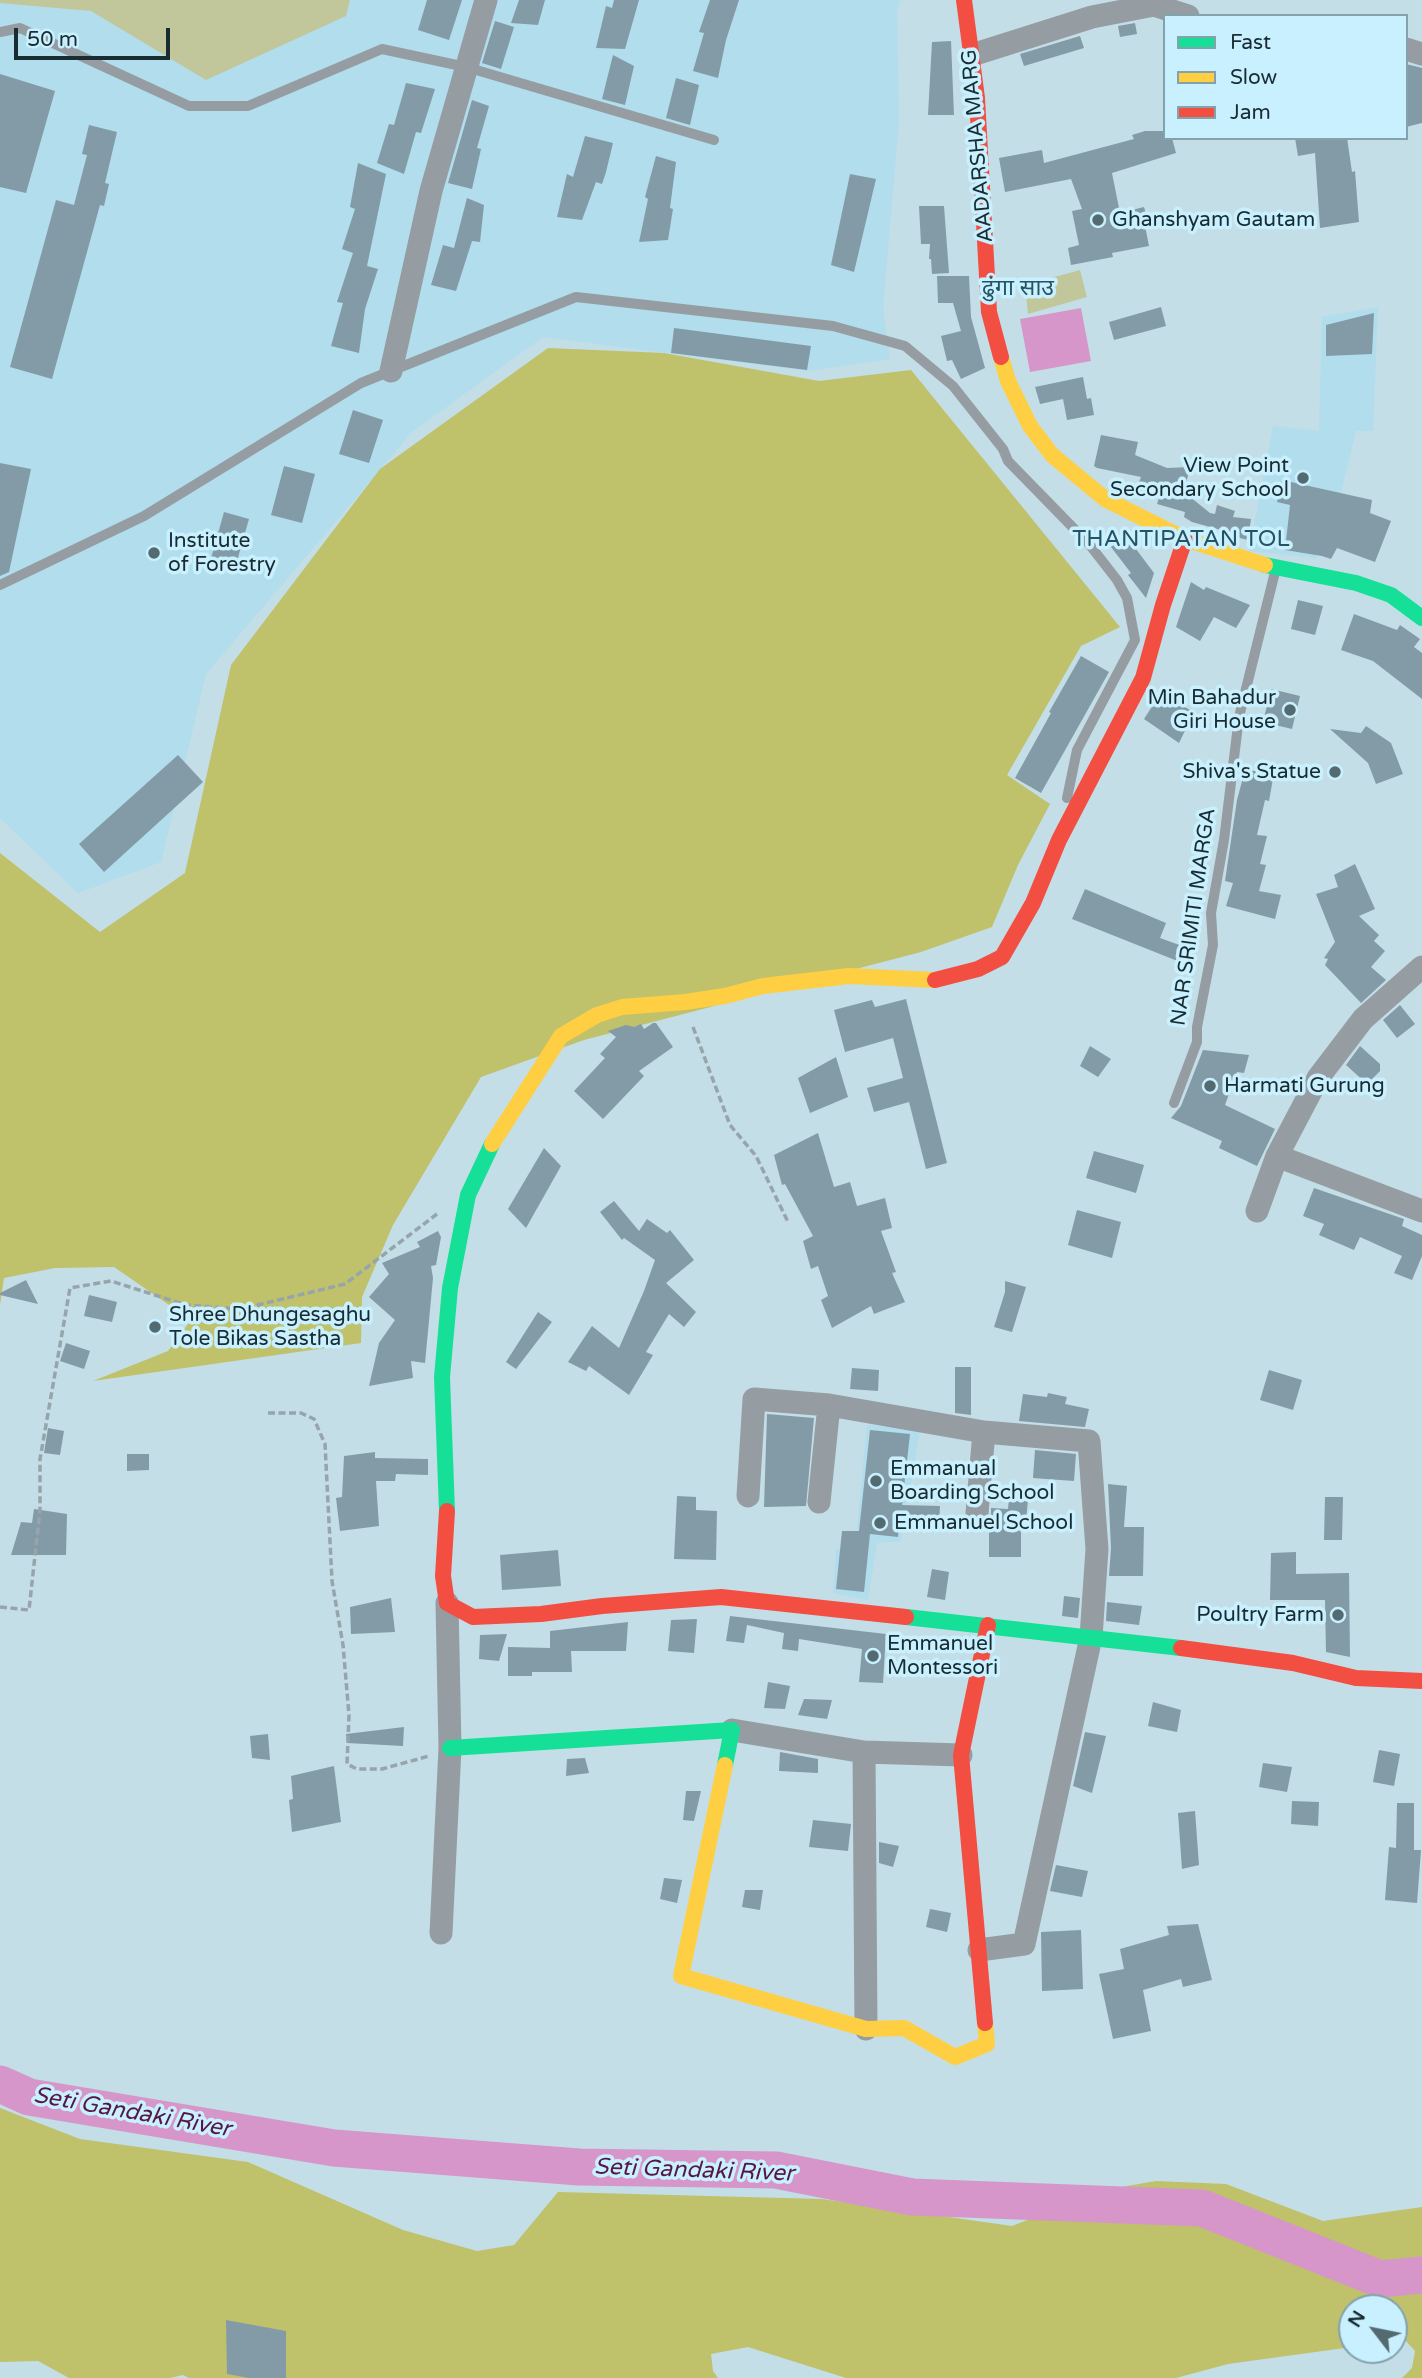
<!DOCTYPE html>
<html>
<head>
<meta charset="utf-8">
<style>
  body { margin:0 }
  #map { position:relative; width:1422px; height:2378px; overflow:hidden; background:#c3dee7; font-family:"Varela Round",sans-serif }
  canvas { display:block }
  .legend { position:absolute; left:1163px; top:14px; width:245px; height:126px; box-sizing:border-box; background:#c9f0fe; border:2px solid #83a2ac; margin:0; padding:9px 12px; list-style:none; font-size:21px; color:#192c32 }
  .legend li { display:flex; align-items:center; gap:14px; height:35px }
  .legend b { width:35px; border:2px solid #83a2ac }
  .north { position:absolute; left:1338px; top:2294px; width:70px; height:70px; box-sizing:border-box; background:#c9f0fe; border:2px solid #83a2ac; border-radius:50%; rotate:302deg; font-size:19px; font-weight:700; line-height:28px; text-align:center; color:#192c32 }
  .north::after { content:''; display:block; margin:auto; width:24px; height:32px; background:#546a71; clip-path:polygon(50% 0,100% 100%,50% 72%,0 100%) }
  .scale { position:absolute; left:14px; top:28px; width:156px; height:32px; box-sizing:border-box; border:4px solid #192c32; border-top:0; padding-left:9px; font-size:21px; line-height:24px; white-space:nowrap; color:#192c32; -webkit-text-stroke:5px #c9f0fe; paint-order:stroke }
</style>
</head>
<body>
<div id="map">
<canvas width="1422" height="2378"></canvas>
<ul class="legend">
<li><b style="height:9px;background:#16e098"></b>Fast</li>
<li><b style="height:9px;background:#ffcf43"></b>Slow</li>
<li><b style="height:9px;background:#f24e42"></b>Jam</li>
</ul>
<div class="north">N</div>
<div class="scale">50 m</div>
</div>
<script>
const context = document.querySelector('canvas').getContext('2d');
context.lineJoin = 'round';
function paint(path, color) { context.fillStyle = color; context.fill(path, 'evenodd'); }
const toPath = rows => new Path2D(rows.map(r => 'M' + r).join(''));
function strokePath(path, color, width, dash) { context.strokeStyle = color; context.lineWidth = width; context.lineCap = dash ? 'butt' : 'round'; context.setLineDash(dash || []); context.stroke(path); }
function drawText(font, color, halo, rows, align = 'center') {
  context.font = font + ' "Varela Round","Noto Sans Devanagari",sans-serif'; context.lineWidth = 7; context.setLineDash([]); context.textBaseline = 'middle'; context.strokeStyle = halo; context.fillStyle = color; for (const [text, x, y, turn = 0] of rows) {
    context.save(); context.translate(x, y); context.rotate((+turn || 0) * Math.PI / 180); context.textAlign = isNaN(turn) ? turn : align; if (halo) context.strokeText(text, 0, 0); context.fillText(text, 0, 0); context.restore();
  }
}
const built = toPath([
  [0,0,900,0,897,11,899,122,883,307,890,359,808,371,543,337,412,432,206,674,161,862,78,893,0,818],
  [1378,307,1373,431,1356,431,1333,525,1316,558,1249,551,1273,426,1319,431,1322,317],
  [867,1425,920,1429,908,1501,904,1506,901,1541,877,1543,868,1600,833,1593,836,1549,855,1550]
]);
const green = toPath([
  [0,0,350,0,346,16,206,80,91,11,0,3],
  [1080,270,1087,297,1028,314,1025,285]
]);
const forest = toPath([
  [548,348,664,353,819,381,911,370,1120,627,1081,646,1007,775,1050,804,1018,865,992,927,921,952,584,1040,481,1077,393,1225,362,1297,361,1343,93,1381,168,1351,191,1320,114,1267,55,1268,4,1278,0,1305,0,853,100,932,185,873,231,665,380,469],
  [0,2108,80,2139,248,2162,403,2230,477,2251,514,2245,558,2192,822,2199,1012,2226,1104,2190,1156,2181,1226,2184,1323,2221,1422,2207,1422,2378,1402,2378,1412,2368,1415,2351,1404,2339,1394,2341,1394,2308,1352,2308,1352,2347,1228,2364,1176,2378,846,2378,748,2347,711,2354,713,2371,718,2378,189,2378,183,2375,170,2378,69,2378,38,2361,0,2362]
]);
const water = toPath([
  [1081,308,1091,361,1030,372,1020,319]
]);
const river = toPath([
  [0,2084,29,2097,334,2148,579,2167,776,2170,912,2197,1202,2208,1380,2279,1422,2275]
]);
const building = toPath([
  [427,0,462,0,449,40,418,30],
  [519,0,545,0,538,25,511,23],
  [614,0,639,0,625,49,596,48,606,6,612,8],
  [710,0,739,0,726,40,718,78,693,71,704,33,699,32],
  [495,21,514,27,501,69,482,63],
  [1135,23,1137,34,1120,37,1118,26],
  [1080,36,1084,48,1024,66,1020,54],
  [951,41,954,115,928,115,932,42],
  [613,55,634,66,625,105,602,99],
  [1406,64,1422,68,1422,123,1406,127],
  [0,74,55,91,26,193,0,187],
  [676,78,699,85,690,125,666,118],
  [406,83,435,89,421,133,416,132,404,174,377,163,389,124,394,125],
  [472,100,489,106,477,148,481,149,472,189,448,183],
  [89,125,117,132,105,183,109,184,104,206,100,205,52,379,10,367,56,200,74,205,87,155,82,154],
  [1145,131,1165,131,1165,138,1172,138,1176,153,1112,173,1120,213,1144,207,1149,224,1145,226,1149,246,1112,253,1113,257,1071,265,1068,248,1079,245,1072,211,1082,209,1071,179,1005,192,999,158,1042,150,1044,163,1134,139,1132,135],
  [585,136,613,143,606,172,602,184,596,182,582,220,557,217,567,174,573,177],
  [1295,138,1347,138,1352,172,1355,171,1359,222,1320,228,1315,153,1298,156],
  [656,156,676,162,670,208,673,209,668,240,639,242,648,199,645,197],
  [358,163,386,174,367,266,378,269,365,309,359,353,331,346,343,303,337,302,353,253,342,249,355,209,350,207],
  [850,174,876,179,854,272,831,265],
  [467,198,484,205,480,242,472,241,456,291,431,285,443,245,454,248],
  [919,206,944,206,949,273,932,274,931,259,929,259,930,244,921,244],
  [937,276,969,276,971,317,985,368,961,379,952,360,947,361,941,336,961,331,953,303,938,303],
  [1161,307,1166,326,1114,340,1109,322],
  [1374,313,1372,354,1326,356,1326,325],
  [674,328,811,346,807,370,671,353],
  [1083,377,1087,399,1091,398,1094,415,1067,420,1063,399,1040,404,1035,387],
  [353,410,383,420,369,463,339,454],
  [1101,435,1138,442,1135,455,1167,468,1190,467,1184,492,1210,513,1215,514,1217,505,1235,511,1233,517,1251,519,1248,540,1232,536,1232,533,1192,522,1184,517,1185,512,1157,504,1159,498,1136,490,1141,477,1097,468,1094,466],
  [0,463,31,469,9,572,0,576],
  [284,466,315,474,302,523,271,515],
  [1282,480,1372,500,1370,513,1391,521,1375,562,1337,548,1331,559,1322,556,1285,550,1290,505,1277,502],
  [224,512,249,519,235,568,210,562],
  [1123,537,1134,550,1136,549,1154,573,1146,598,1128,575,1131,573,1111,547],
  [1191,582,1204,590,1206,587,1250,605,1236,628,1214,617,1200,641,1176,627],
  [1298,600,1323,606,1315,635,1291,629],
  [1354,614,1397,630,1400,625,1420,639,1414,647,1422,653,1422,699,1373,661,1341,650],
  [1081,656,1109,672,1041,793,1015,778,1051,713,1049,712],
  [1271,689,1300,696,1292,729,1263,722],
  [1160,694,1194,712,1179,743,1144,719],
  [1366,726,1391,743,1403,774,1376,784,1368,763,1330,729,1361,733],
  [178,755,203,782,104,872,79,844],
  [1245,770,1274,773,1269,801,1265,800,1257,835,1267,836,1260,864,1266,865,1259,891,1281,895,1275,919,1226,906,1233,883,1225,881,1237,800],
  [1355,864,1375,909,1359,916,1379,935,1374,941,1385,951,1371,967,1386,980,1361,1003,1325,965,1328,959,1324,958,1335,942,1316,894,1338,887,1334,875],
  [1085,889,1166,923,1160,938,1185,947,1180,962,1072,919],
  [906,999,947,1163,926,1169,909,1102,874,1112,867,1088,903,1078,893,1038,845,1052,834,1010,872,1000,875,1007],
  [1400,1005,1415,1024,1397,1038,1383,1020],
  [653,1023,656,1023,673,1047,639,1071,644,1076,603,1119,574,1091,605,1058,600,1054,616,1037,608,1031,626,1025,634,1027,641,1024,644,1029],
  [1090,1046,1111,1059,1098,1077,1080,1066],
  [1360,1046,1380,1064,1380,1071,1367,1084,1346,1065],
  [1203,1050,1249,1055,1244,1073,1237,1072,1225,1105,1275,1129,1257,1166,1219,1148,1222,1141,1171,1118,1181,1106],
  [836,1057,848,1097,810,1113,798,1078],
  [818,1133,834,1187,850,1182,857,1206,885,1198,892,1228,881,1231,896,1272,892,1273,905,1302,874,1314,871,1306,832,1328,821,1300,828,1296,818,1266,811,1269,803,1241,813,1236,785,1184,782,1185,774,1155],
  [544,1148,561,1166,526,1228,508,1209],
  [1094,1151,1144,1165,1136,1193,1086,1178],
  [1314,1188,1404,1219,1402,1226,1422,1235,1422,1256,1412,1280,1394,1273,1402,1256,1360,1237,1354,1250,1319,1235,1324,1224,1303,1216],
  [614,1201,639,1231,647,1219,667,1233,670,1230,694,1260,666,1283,696,1312,684,1327,669,1314,646,1352,653,1355,629,1395,589,1366,586,1371,568,1362,592,1326,619,1348,644,1291,655,1260,624,1238,622,1240,600,1212],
  [1077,1210,1121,1222,1112,1258,1068,1245],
  [438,1231,441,1237,436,1265,431,1266,433,1278,425,1363,411,1361,413,1378,369,1386,379,1343,395,1320,369,1297,389,1274,382,1263,420,1247,417,1242],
  [26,1280,38,1304,0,1295,0,1293],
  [1005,1281,1026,1287,1012,1332,994,1327,1005,1292],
  [89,1295,117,1302,112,1322,84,1316],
  [538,1312,552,1322,516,1369,506,1362],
  [66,1343,90,1351,84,1369,60,1361],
  [955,1367,971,1367,971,1415,955,1413],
  [852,1368,879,1370,878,1391,850,1389],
  [1269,1370,1302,1380,1293,1410,1260,1400],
  [1048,1393,1067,1397,1065,1404,1089,1409,1085,1427,1019,1421,1023,1394,1047,1397],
  [767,1414,814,1418,806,1506,764,1507],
  [48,1428,64,1431,60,1455,44,1453],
  [870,1430,910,1434,902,1505,940,1506,939,1526,899,1524,898,1537,870,1534,864,1592,836,1589,842,1531,859,1531],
  [1035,1450,1076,1454,1074,1481,1033,1478],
  [375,1452,375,1458,428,1459,428,1475,396,1474,395,1481,376,1481,379,1526,340,1531,336,1498,342,1497,344,1456],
  [127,1454,149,1454,149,1470,127,1471],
  [1108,1484,1127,1486,1124,1527,1144,1527,1143,1576,1109,1576,1111,1548],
  [677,1496,696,1497,696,1510,717,1511,716,1560,674,1559],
  [1325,1497,1343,1497,1342,1540,1324,1540],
  [1009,1498,1028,1499,1026,1522,1021,1521,1021,1557,989,1557,989,1527,991,1527,991,1508,1008,1509],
  [34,1509,67,1514,66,1555,11,1555,21,1522,32,1523],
  [558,1550,561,1586,502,1590,500,1555],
  [1296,1552,1296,1574,1349,1573,1350,1657,1326,1652,1325,1600,1270,1600,1271,1553],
  [932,1569,949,1572,945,1600,927,1597],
  [1064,1596,1080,1598,1078,1618,1062,1616],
  [391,1598,395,1632,351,1634,350,1607],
  [1107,1602,1142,1606,1139,1625,1106,1621],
  [730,1616,886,1634,883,1683,859,1682,862,1649,799,1639,798,1651,782,1649,784,1633,747,1625,744,1643,726,1641],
  [697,1619,694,1653,668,1651,671,1620],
  [628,1622,626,1651,571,1651,572,1672,532,1672,532,1676,508,1676,508,1647,550,1648,550,1631],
  [507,1634,499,1661,479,1659,480,1635],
  [768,1682,790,1686,785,1709,764,1708],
  [804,1699,832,1700,827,1719,798,1715],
  [1153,1702,1181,1710,1177,1732,1148,1726],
  [404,1727,403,1746,347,1743,346,1734],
  [1085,1732,1106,1736,1092,1793,1073,1786],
  [268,1734,270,1760,252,1758,250,1736],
  [1379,1750,1400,1754,1394,1786,1373,1782],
  [780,1752,818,1759,818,1773,779,1771],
  [585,1758,589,1773,566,1776,567,1759],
  [1263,1763,1292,1767,1287,1792,1259,1787],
  [334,1766,341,1822,292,1832,289,1800,293,1799,291,1776],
  [686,1791,701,1791,694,1821,683,1820],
  [1292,1801,1319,1802,1318,1826,1291,1824],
  [1397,1803,1414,1803,1414,1850,1421,1850,1417,1903,1385,1900,1389,1847,1396,1848],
  [1195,1811,1199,1865,1182,1869,1178,1813],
  [813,1820,851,1824,848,1851,809,1847],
  [879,1842,899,1846,893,1867,879,1863],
  [1056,1865,1088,1871,1082,1897,1050,1891],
  [664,1878,682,1880,677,1903,660,1899],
  [745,1890,763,1890,760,1910,742,1907],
  [930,1909,951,1913,947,1932,926,1927],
  [1198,1924,1212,1980,1183,1987,1181,1979,1143,1990,1151,2031,1113,2039,1099,1974,1124,1969,1120,1949,1169,1935,1167,1926],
  [1081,1930,1083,1989,1042,1991,1041,1932],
  [226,2320,286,2331,286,2378,249,2378,227,2374]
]);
const path = toPath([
  [693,1027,730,1125,756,1156,788,1222],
  [268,1413,301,1413,314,1419,325,1444,332,1581,343,1645,349,1715,347,1764,357,1769,382,1769,429,1756],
  [0,1607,29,1610,40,1510,40,1459,70,1288,111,1281,186,1305,241,1309,345,1284,437,1214]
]);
const lane = toPath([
  [0,32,20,28,189,106,248,106,382,49,466,67,714,140],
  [0,585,144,516,361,383,576,297,833,326,905,346,953,386,1003,449,1008,461,1089,544,1117,580,1127,598,1135,640,1077,750,1067,798],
  [1174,1103,1197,1042,1197,1027,1213,945,1211,913,1224,840,1239,717,1276,568]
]);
const street = toPath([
  [1406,49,1422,54],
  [972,55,1092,17,1154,5,1188,16],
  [391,371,431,191,486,0],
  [1422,967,1363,1019,1318,1078,1277,1156,1422,1211],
  [1257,1211,1277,1156],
  [748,1496,754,1399,829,1405,984,1432,1089,1441,1097,1549,1091,1637,1024,1944,979,1950],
  [819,1502,829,1405],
  [977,1513,984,1432],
  [732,1730,864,1752,866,2029],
  [864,1752,961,1755],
  [441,1933,450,1748,447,1603]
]);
const fast = toPath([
  [1265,565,1356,583,1391,595,1422,618],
  [447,1511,442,1377,450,1288,468,1195,492,1144],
  [906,1617,1181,1648],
  [450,1748,732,1730,725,1765]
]);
const slow = toPath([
  [1001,357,1008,381,1030,426,1052,455,1105,499,1185,539,1265,565],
  [492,1144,561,1036,597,1015,622,1007,685,1002,725,996,763,986,849,976,935,980],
  [725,1765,681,1976,866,2029,904,2028,955,2057,987,2044,985,2023]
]);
const jam = toPath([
  [964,0,977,98,989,312,1001,357],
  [935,980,978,969,1002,957,1033,903,1059,840,1143,678,1163,605,1185,539],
  [447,1511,443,1576,447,1603,473,1617,541,1614,602,1606,721,1597,906,1617],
  [1181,1648,1293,1663,1356,1678,1422,1681],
  [985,2023,961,1755,988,1625]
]);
const markers = [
  [1098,220,7,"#546a71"],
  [1303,478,7,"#546a71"],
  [154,553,7,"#546a71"],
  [1290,710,7,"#546a71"],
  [1335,772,7,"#546a71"],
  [1210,1086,7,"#546a71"],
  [155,1327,7,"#546a71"],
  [876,1481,7,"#546a71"],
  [880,1523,7,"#546a71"],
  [1338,1615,7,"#546a71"],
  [873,1656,7,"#546a71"]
];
const streetNames = [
  ["AADARSHA MARG",978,146,-95],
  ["NAR SRIMITI MARGA",1194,917,-82]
];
const poiNames = [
  ["Ghanshyam Gautam",1112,220],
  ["View Point",1289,466,"right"],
  ["Secondary School",1289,490,"right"],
  ["Institute",168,541],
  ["of Forestry",168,565],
  ["Min Bahadur",1276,698,"right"],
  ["Giri House",1276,722,"right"],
  ["Shiva's Statue",1321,772,"right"],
  ["Harmati Gurung",1224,1086],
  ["Shree Dhungesaghu",169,1315],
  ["Tole Bikas Sastha",169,1339],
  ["Emmanual",890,1469],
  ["Boarding School",890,1493],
  ["Emmanuel School",894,1523],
  ["Poultry Farm",1324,1615,"right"],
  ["Emmanuel",887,1644],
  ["Montessori",887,1668]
];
const neighbourhoodNames = [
  ["ढुंगा साउ",1018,289],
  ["THANTIPATAN TOL",1181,540]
];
const waterNames = [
  ["Seti Gandaki River",132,2113,10],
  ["Seti Gandaki River",694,2171,2]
];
paint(built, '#b1ddec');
paint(green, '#c1c79a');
paint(forest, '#bfc16b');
paint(water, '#d696c9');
strokePath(river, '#d696c9', 37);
paint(building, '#839ba7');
strokePath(path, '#98a4ab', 3.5, [7, 3.5]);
strokePath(lane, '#959da3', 10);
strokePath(street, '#959da3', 23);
strokePath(fast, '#16e098', 16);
strokePath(slow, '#ffcf43', 16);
strokePath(jam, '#f24e42', 16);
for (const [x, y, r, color] of markers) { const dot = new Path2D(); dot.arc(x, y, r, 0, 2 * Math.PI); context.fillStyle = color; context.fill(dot); strokePath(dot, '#c9f0fe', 2.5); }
drawText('21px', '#192c32', '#c9f0fe', streetNames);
drawText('21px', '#192c32', '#c9f0fe', poiNames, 'left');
drawText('23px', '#255361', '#c9f0fe', neighbourhoodNames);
drawText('italic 23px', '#571744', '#c9f0fe', waterNames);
</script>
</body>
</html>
